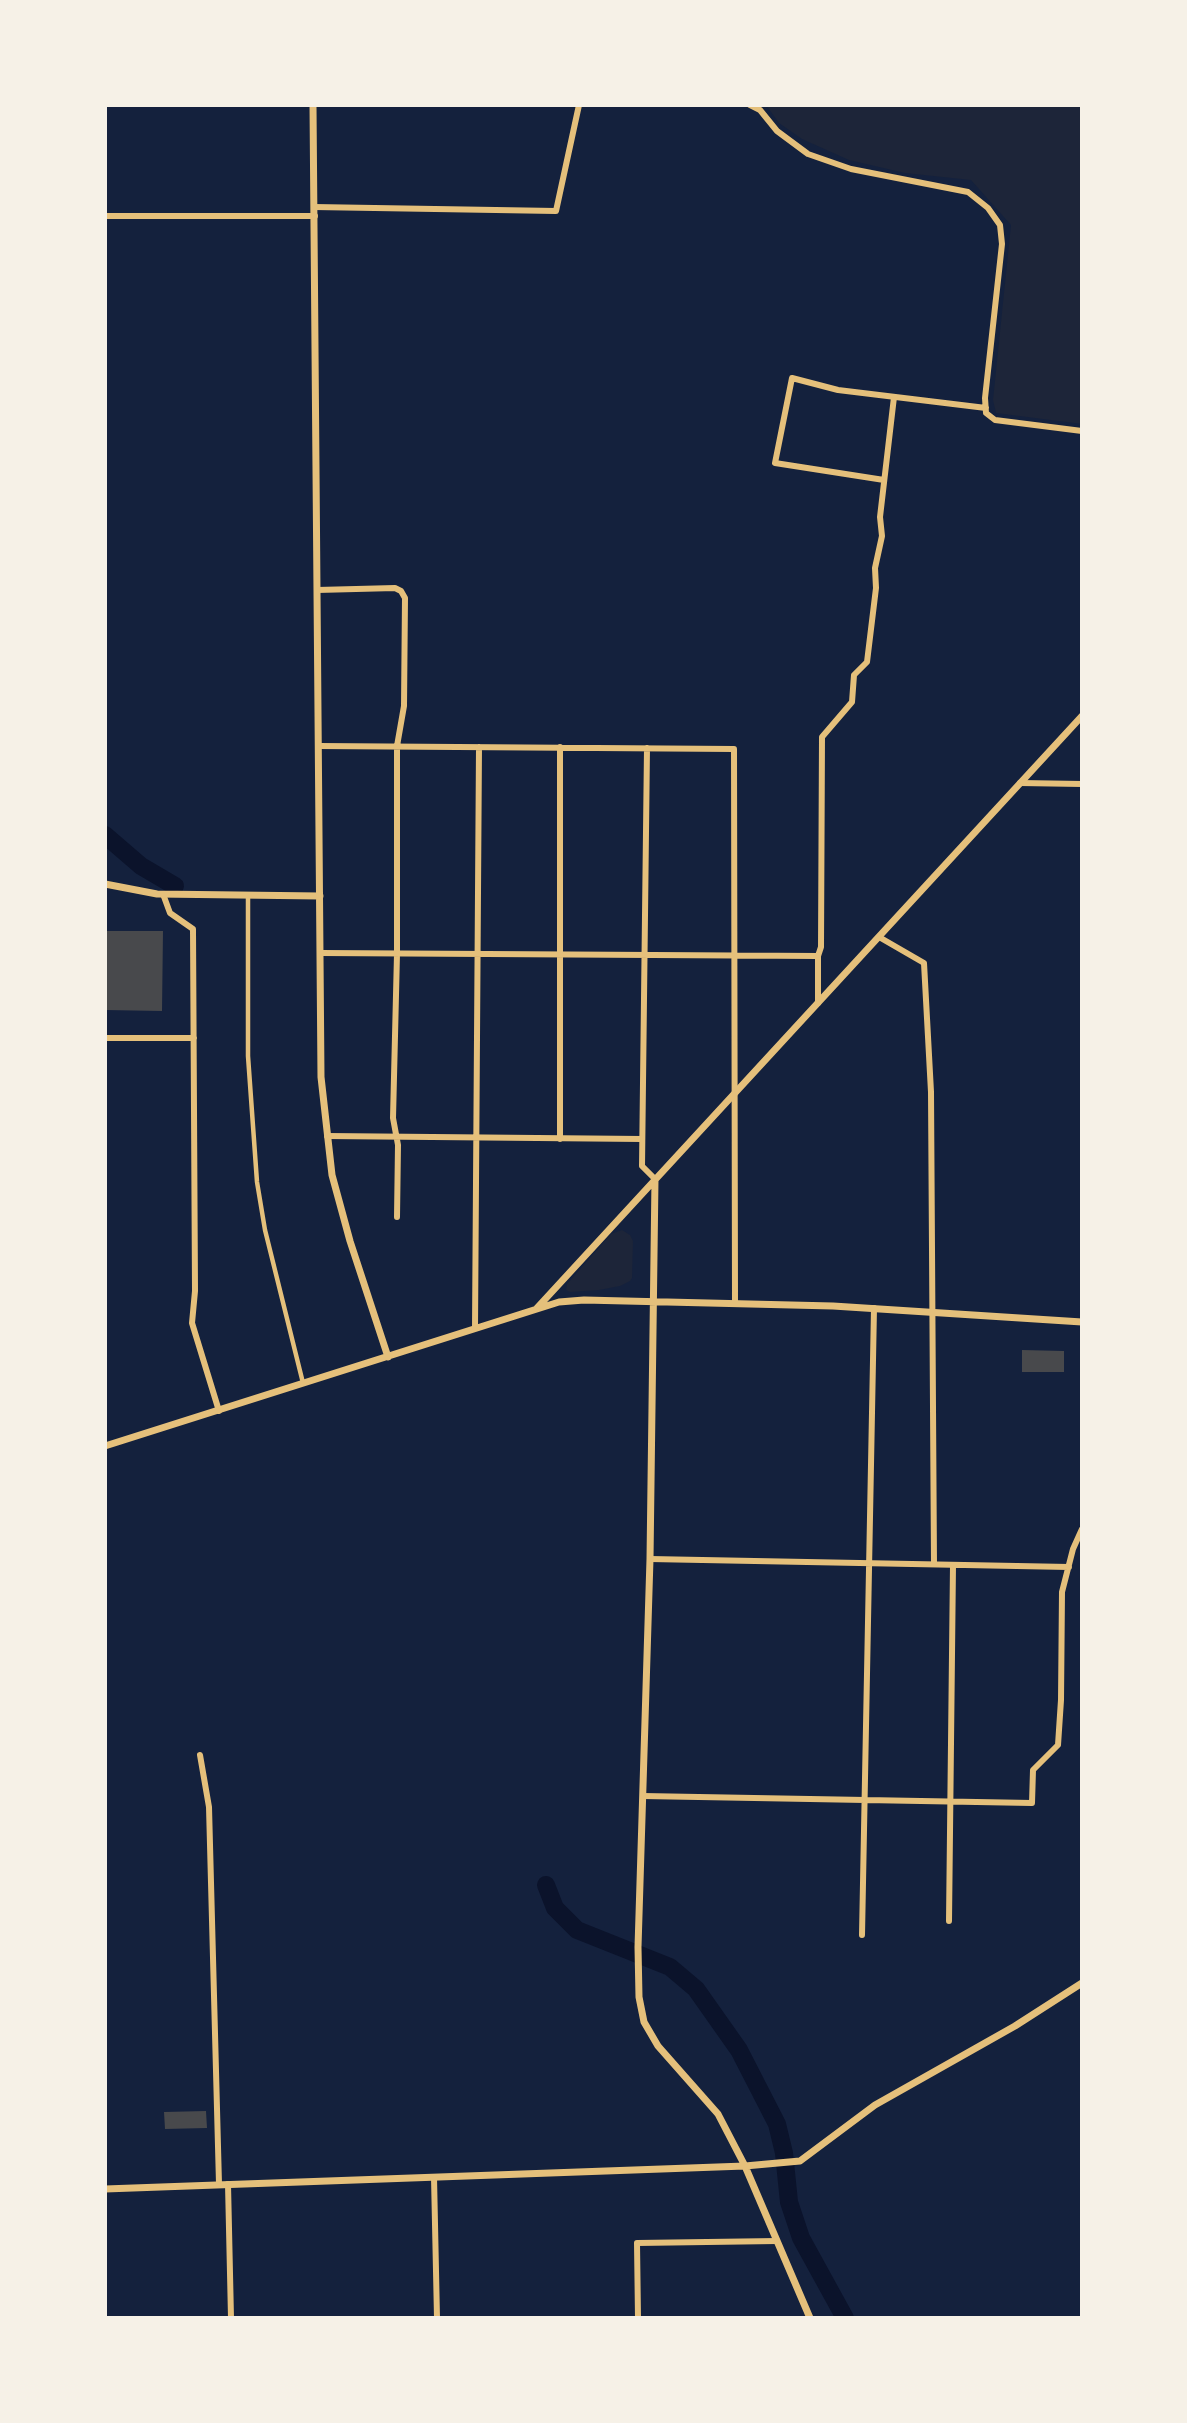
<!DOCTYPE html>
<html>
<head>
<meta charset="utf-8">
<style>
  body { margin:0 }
  #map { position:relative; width:1187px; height:2423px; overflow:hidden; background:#14213d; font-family:Quicksand,sans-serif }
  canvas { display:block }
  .frame { position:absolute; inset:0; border:107px solid #f6f1e7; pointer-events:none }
</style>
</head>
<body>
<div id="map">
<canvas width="1187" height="2423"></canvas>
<div class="frame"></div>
</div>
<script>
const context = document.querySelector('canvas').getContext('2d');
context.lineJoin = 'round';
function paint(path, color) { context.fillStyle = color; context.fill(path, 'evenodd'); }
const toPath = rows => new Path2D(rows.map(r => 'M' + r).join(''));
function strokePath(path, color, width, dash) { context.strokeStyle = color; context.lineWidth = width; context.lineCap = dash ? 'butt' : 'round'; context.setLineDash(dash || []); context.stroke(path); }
const green = toPath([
  [766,105,1082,105,1082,424,996,413,993,400,1011,225,971,180,905,173,849,160,802,139,779,123],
  [622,1230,630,1235,633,1241,632,1278,630,1281,620,1286,599,1290,570,1292,566,1290,567,1284,611,1234]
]);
const river = toPath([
  [105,835,141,866,175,886],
  [546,1885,555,1908,577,1930,670,1967,696,1989,739,2050,777,2124,784,2153,789,2202,801,2238,845,2318]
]);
const building = toPath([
  [105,931,163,931,162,1011,105,1010],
  [1022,1350,1064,1351,1064,1372,1022,1372],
  [206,2111,207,2128,165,2129,164,2112]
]);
const pedestrian = toPath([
  [248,895,248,1056,257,1182,265,1230,303,1383]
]);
const minor = toPath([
  [750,105,760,110,777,131,808,154,851,169,968,192,988,208,1000,225,1002,244,985,398,986,413,995,420,1082,431],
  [314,207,556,211,579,105],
  [105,216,315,216],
  [884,480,775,463,792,378,838,390,986,408],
  [317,590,395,588,401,591,405,598,404,706,397,746,397,954,393,1118,398,1145,397,1217],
  [319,746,734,749,735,1304],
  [647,748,642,1166,655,1179],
  [1020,783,1082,784],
  [163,894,170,913,193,929,195,1291,192,1323,219,1411],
  [879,937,924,963,931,1092,934,1564],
  [321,953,818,956,818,1003],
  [818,956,821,947,822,737,852,702,854,675,867,662,876,588,875,568,882,536,880,517,894,397],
  [105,1038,194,1038],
  [327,1136,642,1139],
  [560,1139,560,747],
  [475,1328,479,747],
  [650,1559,1069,1567],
  [200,1755,209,1807,219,2184],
  [643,1796,1032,1803,1033,1770,1058,1745,1061,1700,1062,1592,1073,1549,1082,1529],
  [949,1921,953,1565],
  [862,1935,874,1308],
  [434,2177,437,2318],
  [228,2184,231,2318],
  [638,2318,637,2243,777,2241]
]);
const tertiary = toPath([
  [313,105,321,1077,332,1175,350,1241,388,1357],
  [105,884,157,894,320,896],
  [655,1179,650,1559,638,1947,639,1997,644,2022,658,2046,718,2114,745,2166,810,2318],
  [537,1308,1082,716],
  [105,1446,559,1302,584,1300,833,1306,1082,1322],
  [105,2189,745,2166,800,2161,875,2105,1015,2026,1082,1983]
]);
paint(green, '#1d2539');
strokePath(river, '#0b132b', 18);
paint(building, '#48494c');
strokePath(pedestrian, '#e5c07b', 4.5);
strokePath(minor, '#e5c07b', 6);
strokePath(tertiary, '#e5c07b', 7);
</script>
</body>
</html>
